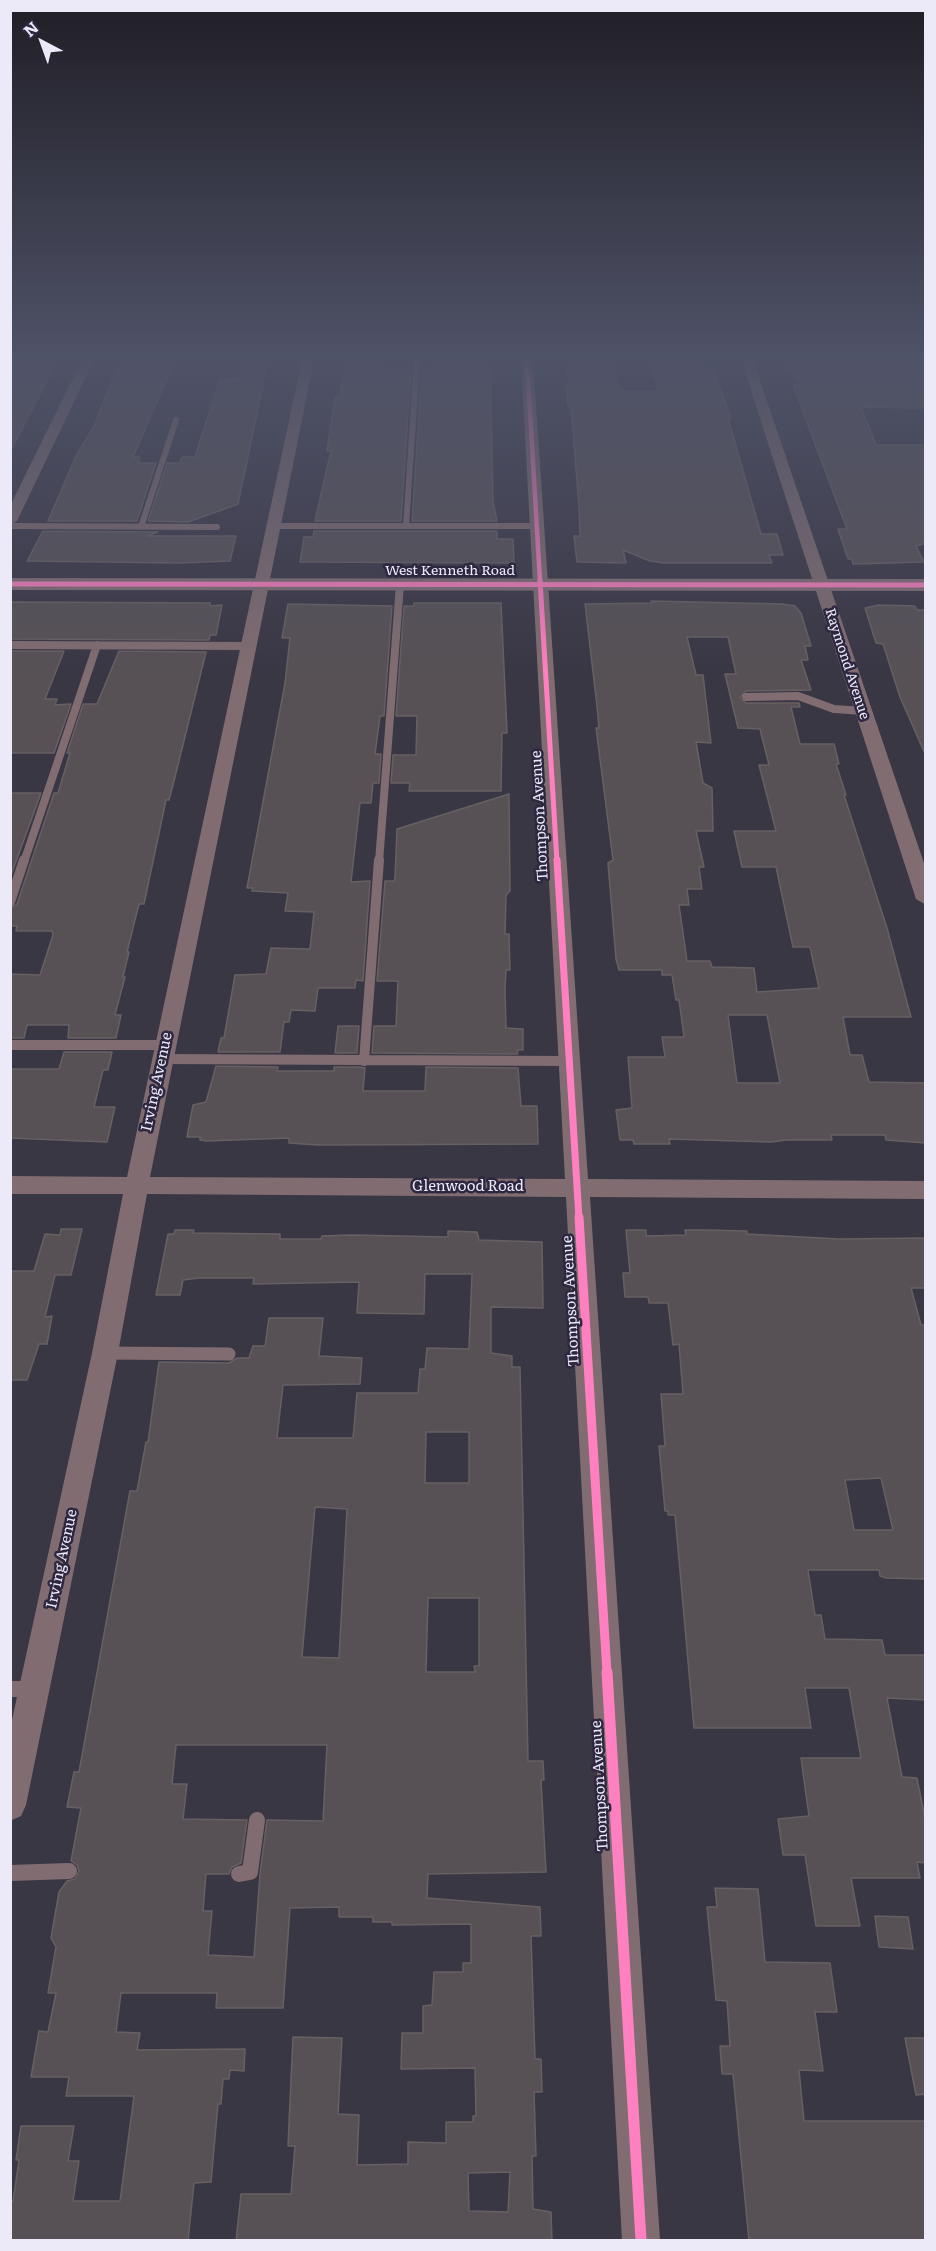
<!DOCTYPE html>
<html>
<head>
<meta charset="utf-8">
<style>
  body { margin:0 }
  #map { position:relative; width:936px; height:2251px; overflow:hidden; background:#3a3745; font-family:Literata,serif }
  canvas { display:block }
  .frame { position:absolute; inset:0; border:12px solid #ece9f9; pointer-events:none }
  .north { position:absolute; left:12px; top:12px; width:60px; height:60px; -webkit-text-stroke:4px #2d2740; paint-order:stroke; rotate:319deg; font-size:16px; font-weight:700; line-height:24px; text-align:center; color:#ece9f9 }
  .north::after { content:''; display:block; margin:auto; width:21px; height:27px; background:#ece9f9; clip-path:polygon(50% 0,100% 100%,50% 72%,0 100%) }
</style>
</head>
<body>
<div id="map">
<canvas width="936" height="2251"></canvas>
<div class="frame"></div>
<div class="north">N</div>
</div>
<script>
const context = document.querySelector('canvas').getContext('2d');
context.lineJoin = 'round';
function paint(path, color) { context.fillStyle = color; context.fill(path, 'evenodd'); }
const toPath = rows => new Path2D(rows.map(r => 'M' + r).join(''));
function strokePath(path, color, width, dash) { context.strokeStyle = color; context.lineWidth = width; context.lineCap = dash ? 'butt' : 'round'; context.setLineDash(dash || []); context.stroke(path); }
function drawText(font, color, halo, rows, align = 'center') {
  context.font = font + ' Literata,serif'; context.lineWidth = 5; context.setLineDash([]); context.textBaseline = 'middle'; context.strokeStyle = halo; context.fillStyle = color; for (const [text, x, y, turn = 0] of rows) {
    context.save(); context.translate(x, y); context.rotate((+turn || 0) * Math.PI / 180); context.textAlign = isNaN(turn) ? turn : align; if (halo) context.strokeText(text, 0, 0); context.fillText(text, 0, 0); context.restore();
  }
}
const building = toPath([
  [10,360,57,362,10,452,10,360],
  [120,360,175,360,133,457,140,457,138,463,156,463,137,521,48,521,76,456,94,426,120,360],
  [353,360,383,360,382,363,387,363,387,368,411,368,401,521,315,521,331,451,327,451,335,396,340,396,345,367,353,360],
  [566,360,603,360,604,363,612,363,620,391,658,391,652,363,697,360,703,368,713,368,731,418,728,418,761,534,777,534,783,555,769,555,772,563,664,563,650,561,623,550,626,563,577,562,574,536,580,536,579,506,571,406,568,406,566,386,569,386,566,360],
  [782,360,881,364,880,360,926,360,926,408,861,407,876,445,926,445,926,543,916,546,924,562,853,564,852,559,848,559,838,529,847,529,793,385,802,385,782,360],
  [244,361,268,361,238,504,188,522,148,521,167,463,180,463,182,457,195,457,220,379,239,379,244,361],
  [435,363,490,364,493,502,497,521,412,521,422,368,435,369,435,363],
  [43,531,158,532,147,536,236,536,230,561,179,563,27,561,43,531],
  [314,531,497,531,497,539,513,539,514,563,300,562,304,537,313,537,314,531],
  [651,601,783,604,795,606,801,613,811,646,805,646,808,660,801,660,811,690,746,691,740,698,746,703,799,703,800,707,791,707,800,744,834,744,839,764,836,764,846,795,844,795,887,928,911,1017,843,1017,850,1055,862,1055,869,1082,926,1083,926,1143,886,1140,885,1135,831,1135,832,1140,786,1140,771,1142,669,1139,670,1144,634,1144,633,1140,620,1140,616,1110,632,1108,628,1057,665,1057,662,1037,684,1037,679,1000,676,1000,672,975,662,975,662,970,619,970,616,959,608,863,613,860,596,728,599,728,597,706,585,604,652,603,651,601],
  [687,637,728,637,736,674,725,674,738,728,760,729,769,765,759,765,776,831,734,831,742,867,776,867,793,947,810,947,819,988,757,992,754,968,712,967,710,961,687,961,679,905,689,905,687,889,702,889,699,867,704,867,696,831,713,831,712,788,703,783,696,742,711,743,703,675,696,675,687,637],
  [728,1015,767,1015,780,1083,737,1083,728,1015],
  [10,602,210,603,210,606,222,605,216,635,210,635,209,640,10,639,10,602],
  [414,603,501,603,507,733,502,733,501,791,409,791,410,783,391,783,393,755,416,755,417,716,396,716,404,606,414,606,414,603],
  [288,604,392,606,384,716,380,716,375,754,381,754,379,783,373,783,371,803,360,803,351,882,370,881,363,981,356,980,355,988,318,988,315,1011,291,1010,289,1022,284,1022,280,1052,218,1052,221,1038,224,1038,235,975,266,974,271,948,310,949,314,912,285,911,288,893,252,891,253,888,247,888,285,683,290,638,282,638,288,604],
  [879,605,915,606,917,610,926,610,926,756,900,697,883,644,876,643,865,608,879,605],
  [10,651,64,651,45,699,57,699,55,705,71,704,54,753,10,753,10,651],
  [119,651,206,652,174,781,169,800,166,800,144,904,139,904,127,952,129,952,123,977,125,977,115,1015,121,1015,116,1038,68,1038,69,1025,27,1025,24,1038,10,1038,10,974,40,975,53,935,52,931,16,931,17,926,10,926,10,909,17,904,54,793,58,793,70,753,67,753,83,704,97,704,119,651],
  [10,793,41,793,10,878,10,793],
  [509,794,510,891,506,895,505,934,509,934,510,970,506,970,505,988,506,1028,523,1029,523,1050,517,1050,518,1054,372,1053,374,1026,396,1026,398,981,377,981,385,881,394,881,395,878,397,829,509,794],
  [338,1026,359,1026,357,1053,335,1053,338,1026],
  [64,1052,112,1052,108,1070,103,1070,94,1107,115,1107,107,1142,10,1138,10,1069,59,1069,64,1052],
  [216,1066,278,1067,277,1071,334,1071,334,1067,360,1067,365,1068,363,1091,425,1091,426,1067,518,1068,521,1106,537,1106,538,1144,318,1145,289,1143,289,1138,207,1141,200,1140,200,1137,187,1137,193,1105,206,1102,216,1066],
  [61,1229,82,1229,71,1275,55,1275,45,1317,52,1316,47,1344,39,1344,27,1380,10,1380,10,1271,34,1271,45,1234,60,1235,61,1229],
  [175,1230,194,1230,193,1233,280,1234,280,1239,321,1239,322,1236,351,1235,448,1237,448,1231,477,1232,479,1240,542,1242,543,1308,491,1307,491,1353,512,1356,512,1367,520,1367,528,1761,543,1761,544,1780,541,1780,546,1872,428,1874,427,1898,540,1907,541,1936,531,1936,535,2059,541,2059,542,2092,534,2092,536,2156,532,2156,533,2209,551,2212,552,2241,236,2241,241,2194,291,2194,295,2146,288,2146,293,2037,342,2038,338,2114,359,2115,357,2165,408,2164,408,2142,446,2143,446,2122,473,2122,473,2116,476,2116,475,2068,401,2069,402,2033,423,2033,423,2006,432,2005,434,1972,463,1972,463,1963,471,1963,471,1924,392,1925,392,1922,373,1922,373,1917,339,1917,339,1907,290,1908,283,2008,216,2008,217,1993,121,1993,116,2032,140,2033,137,2050,245,2049,244,2071,230,2070,229,2079,223,2079,221,2104,218,2104,211,2182,194,2183,188,2241,10,2241,10,2201,13,2201,19,2160,16,2160,21,2126,74,2126,68,2161,79,2161,73,2201,120,2201,134,2096,66,2096,69,2077,31,2077,39,2031,48,2032,56,1993,48,1993,56,1947,51,1938,59,1892,67,1881,75,1879,79,1871,77,1865,71,1861,81,1808,67,1807,74,1772,79,1772,130,1491,137,1491,146,1442,148,1442,159,1362,229,1363,237,1358,249,1358,253,1346,265,1346,269,1318,323,1318,319,1356,362,1358,360,1384,283,1385,277,1438,353,1438,357,1393,418,1393,420,1369,425,1369,427,1348,469,1349,472,1274,425,1274,424,1314,357,1313,359,1282,253,1284,254,1278,198,1278,183,1280,180,1295,156,1295,168,1234,174,1234,175,1230],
  [426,1432,469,1432,469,1483,425,1483,426,1432],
  [315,1507,347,1509,339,1658,302,1657,315,1507],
  [428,1598,479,1598,479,1666,474,1666,475,1672,426,1672,428,1598],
  [176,1745,327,1745,323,1821,267,1820,260,1874,254,1957,208,1955,212,1911,203,1911,206,1874,229,1874,232,1867,241,1863,247,1820,183,1819,187,1784,172,1784,176,1745],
  [510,2172,508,2212,469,2211,468,2173,510,2172],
  [626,1230,646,1230,646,1236,686,1235,685,1230,706,1230,747,1231,747,1234,839,1239,926,1238,926,1288,911,1288,921,1325,926,1325,926,1579,886,1578,880,1576,879,1570,808,1570,815,1615,821,1615,825,1639,882,1640,885,1655,926,1655,926,1700,887,1698,902,1777,917,1778,926,1824,926,1863,917,1862,920,1878,851,1878,860,1926,816,1926,805,1855,783,1855,778,1819,809,1816,801,1758,861,1758,849,1688,805,1688,811,1728,694,1728,675,1515,668,1515,668,1511,665,1511,659,1446,665,1446,661,1394,683,1394,679,1344,673,1345,668,1303,649,1303,648,1297,625,1297,623,1273,630,1273,626,1230],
  [881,1478,893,1530,854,1530,845,1480,881,1478],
  [715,1888,758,1889,765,1962,830,1963,837,2012,815,2012,823,2071,799,2070,804,2121,926,2121,926,2241,749,2241,733,2074,722,2074,720,2046,730,2046,727,2001,716,2000,707,1907,717,1907,715,1888],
  [875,1916,908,1917,913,1949,879,1947,875,1916],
  [905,2038,926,2038,926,2094,916,2095,905,2038]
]);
const laneFar4 = toPath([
  [10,526,217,527],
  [273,526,537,526],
  [406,526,417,360],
  [141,527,176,420]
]);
const laneFar3 = toPath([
  [10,645,248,646],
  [746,697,798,696,834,709,863,711],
  [24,862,97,645],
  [379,862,400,584]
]);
const laneFar2 = toPath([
  [10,902,24,860],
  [10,1045,164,1045],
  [161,1059,568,1061],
  [364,1061,379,860]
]);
const laneFar1 = toPath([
  [105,1353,229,1354]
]);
const lane = toPath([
  [10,1689,31,1689],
  [10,1873,69,1871],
  [239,1874,250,1872,257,1820]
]);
const street = toPath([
  [82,360,94,360,17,521,10,525,10,506,82,360],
  [302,360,314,360,150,1177,565,1179,521,360,533,360,588,1179,926,1181,926,1199,590,1197,660,2240,622,2240,566,1197,147,1194,118,1353,26,1805,21,1816,10,1821,10,1729,92,1353,123,1194,10,1194,10,1176,127,1177,302,360],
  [741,360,753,360,926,869,926,905,916,899,741,360]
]);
const secondary = toPath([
  [10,578,926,579,926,591,10,590,10,578]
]);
const cyclewayFar4 = toPath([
  [527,360,540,581]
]);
const cyclewayFar3 = toPath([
  [540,580,557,862],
  [10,584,926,585]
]);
const cyclewayFar2 = toPath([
  [557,860,579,1219]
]);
const cyclewayFar1 = toPath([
  [579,1217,607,1673]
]);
const cycleway = toPath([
  [607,1672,641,2240]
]);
const farStreetnames = [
  ["West Kenneth Road",450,571],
  ["Raymond Avenue",847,664,72]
];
const streetNames = [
  ["Thompson Avenue",540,816,-93],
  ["Irving Avenue",157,1082,-78],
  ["Glenwood Road",468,1187],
  ["Thompson Avenue",571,1301,-93],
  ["Irving Avenue",62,1559,-78],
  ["Thompson Avenue",600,1786,-93]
];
paint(building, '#575155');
strokePath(building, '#676063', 1.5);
strokePath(laneFar4, '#816d71', 6);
strokePath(laneFar3, '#816d71', 8);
strokePath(laneFar2, '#816d71', 10);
strokePath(laneFar1, '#816d71', 13);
strokePath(lane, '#816d71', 16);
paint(street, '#816d71');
paint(secondary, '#846e75');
strokePath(cyclewayFar4, '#ff80c0', 4.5);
strokePath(cyclewayFar3, '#ff80c0', 5);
strokePath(cyclewayFar2, '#ff80c0', 7);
strokePath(cyclewayFar1, '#ff80c0', 9);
strokePath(cycleway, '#ff80c0', 11);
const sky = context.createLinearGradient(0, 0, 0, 675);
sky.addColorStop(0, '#201e26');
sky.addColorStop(0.53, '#4f5368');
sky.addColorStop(1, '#4f536800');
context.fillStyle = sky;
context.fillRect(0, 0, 936, 675);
drawText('14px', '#ece9f9', '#2d2740', farStreetnames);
drawText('15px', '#ece9f9', '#2d2740', streetNames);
</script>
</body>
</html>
